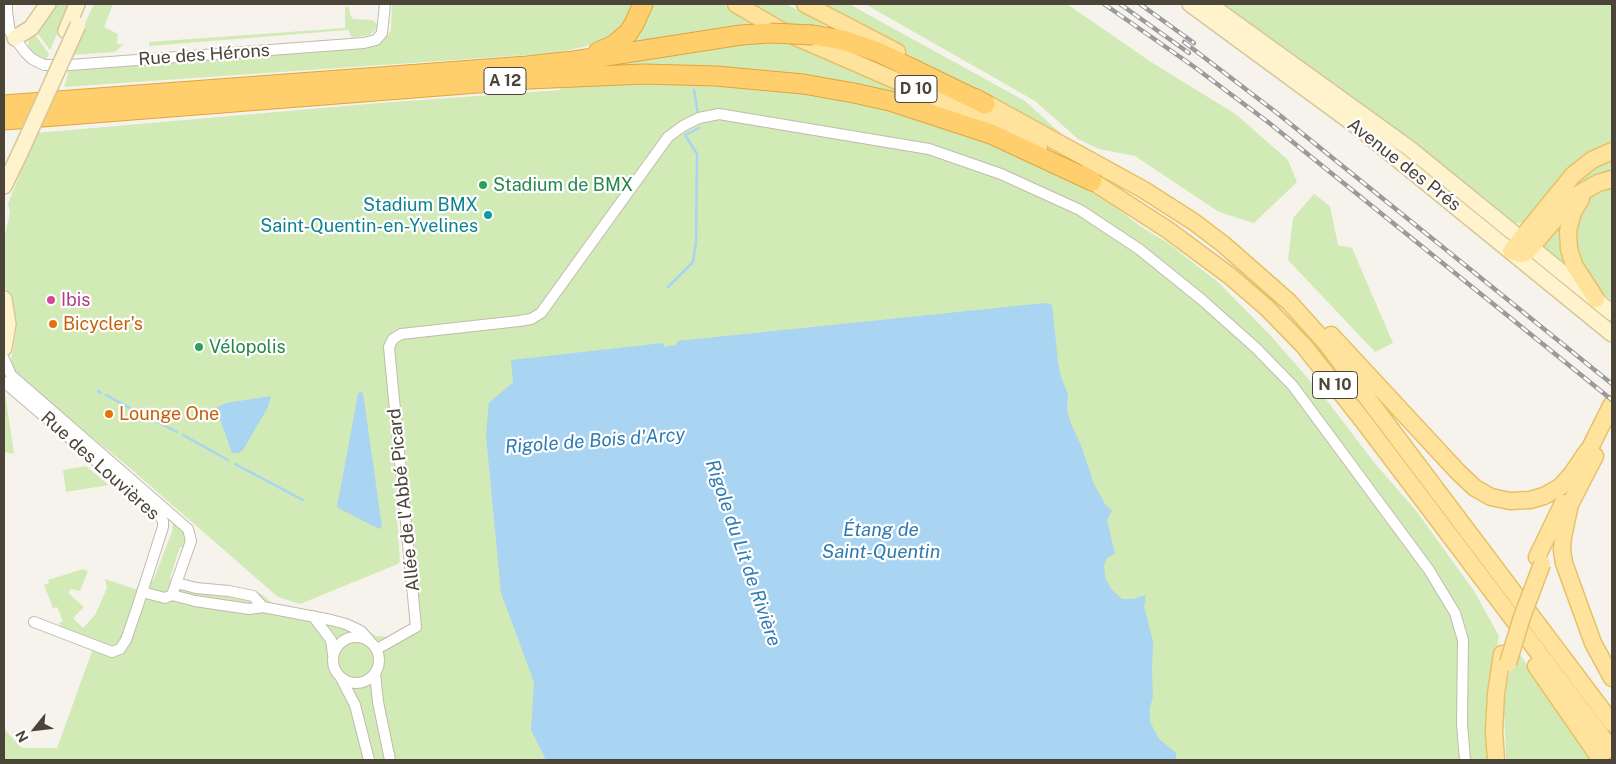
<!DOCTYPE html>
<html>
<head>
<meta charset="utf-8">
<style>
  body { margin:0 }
  #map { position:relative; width:1616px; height:764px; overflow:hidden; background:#f6f3ec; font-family:"Public Sans",sans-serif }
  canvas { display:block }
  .frame { position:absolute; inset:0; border:5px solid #4b4439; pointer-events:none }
  .north { position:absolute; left:10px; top:704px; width:50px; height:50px; -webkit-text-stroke:4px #fff; paint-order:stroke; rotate:241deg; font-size:14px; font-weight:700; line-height:20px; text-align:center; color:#4b4439 }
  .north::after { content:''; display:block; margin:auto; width:18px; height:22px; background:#4b4439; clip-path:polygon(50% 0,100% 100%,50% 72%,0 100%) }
</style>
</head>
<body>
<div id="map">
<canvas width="1616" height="764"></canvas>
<div class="frame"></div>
<div class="north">N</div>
</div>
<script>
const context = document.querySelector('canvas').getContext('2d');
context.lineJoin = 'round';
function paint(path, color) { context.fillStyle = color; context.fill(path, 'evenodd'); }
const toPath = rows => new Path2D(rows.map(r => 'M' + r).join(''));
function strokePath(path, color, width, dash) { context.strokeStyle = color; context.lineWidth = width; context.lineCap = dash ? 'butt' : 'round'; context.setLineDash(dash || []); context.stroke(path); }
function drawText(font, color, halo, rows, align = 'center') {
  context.font = font + ' "Public Sans",sans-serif'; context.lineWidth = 4.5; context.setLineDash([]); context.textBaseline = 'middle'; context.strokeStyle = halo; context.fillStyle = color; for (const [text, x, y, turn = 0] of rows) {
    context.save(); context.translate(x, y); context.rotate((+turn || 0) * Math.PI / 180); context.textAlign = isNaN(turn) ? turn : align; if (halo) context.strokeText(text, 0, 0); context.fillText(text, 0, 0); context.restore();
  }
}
const green = toPath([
  [53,4,70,4,50,50,35,30],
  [94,4,113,4,104,27,118,34,117,44,124,44,115,52,70,55],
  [392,4,634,4,631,15,614,35,587,46,556,53,64,87,69,70,368,48,383,41,391,30],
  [649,4,722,4,761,26,620,50],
  [746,4,786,4,824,24,821,30,780,26],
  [812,4,849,4,1025,101,1065,137],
  [865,4,1067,4,1151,62,1237,115,1288,160,1297,182,1254,223,1219,212,1135,156,1099,149,1078,139,1035,101],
  [1222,4,1612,4,1612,146,1530,219,1523,223,1512,224,1411,143,1271,38],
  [345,7,349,7,350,15,353,19,373,20,377,24,377,28,370,35,352,38,348,30,149,46,149,42,345,28],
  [33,32,49,54,46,60,30,51,28,45,29,40],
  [775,38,787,45,798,45,940,107,880,91,559,72],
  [634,83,721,84,917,107,1047,155,1140,226,1168,243,1219,283,1271,336,1325,398,1373,461,1417,512,1474,591,1499,636,1489,682,1489,760,4,760,4,729,22,748,57,748,95,643,63,632,59,623,63,621,57,607,53,608,44,585,49,583,48,580,83,569,88,571,80,591,71,589,68,593,84,607,73,618,83,628,95,615,107,588,105,579,135,589,138,588,149,579,153,581,173,529,172,528,174,521,184,532,186,541,184,548,180,547,170,578,172,582,174,578,260,593,276,606,359,625,376,636,390,637,409,629,409,596,391,417,400,563,398,562,398,564,300,604,278,597,124,463,19,379,10,363,14,346,17,323,4,284,4,239,10,213,8,204,36,133,379,103,561,90,559,85],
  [1612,153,1612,173,1570,196,1574,180],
  [1612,185,1612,301,1592,285,1572,247,1578,212,1586,199,1598,190],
  [1314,194,1330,206,1338,245,1352,248,1393,343,1375,352,1288,260,1293,218],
  [1562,219,1559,234,1565,269,1540,248],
  [4,392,5,393,14,454,4,452],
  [86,466,109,485,66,492,63,470],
  [1516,649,1557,708,1595,760,1506,760,1504,707,1507,682]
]);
const water = toPath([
  [1045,303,1052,305,1058,362,1061,377,1068,394,1067,410,1070,421,1082,448,1094,484,1105,504,1112,511,1107,520,1115,554,1107,558,1104,566,1105,577,1111,589,1122,599,1133,599,1146,595,1144,607,1153,641,1152,672,1153,696,1150,708,1150,722,1159,739,1176,753,1176,760,546,760,531,730,534,682,501,593,486,436,489,403,513,382,511,360,663,343,664,347,677,345,677,341],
  [360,392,363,393,382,527,379,529,340,509,337,507,358,394],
  [271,396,268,407,243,450,238,453,232,453,216,408,226,403]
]);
const stream = toPath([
  [694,90,698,114],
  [668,287,693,262,696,242,697,154,685,135,699,128],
  [98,391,101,393],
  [106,395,137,412],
  [142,414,177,432],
  [183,435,228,460],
  [235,464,303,500]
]);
const minor = toPath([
  [7,4,7,12,10,32,25,52,32,59,44,65,70,65,364,43,376,40,382,33,385,4],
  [4,359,11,375,188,529,191,541,172,595],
  [4,382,160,516,163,521,163,527,138,605,126,640,120,649,112,652,34,622],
  [177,583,196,588,229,591,253,596,263,607],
  [142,592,165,598,172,595,195,601,249,609,263,607,331,620,346,624,361,631,369,640],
  [313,616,331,640,333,654],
  '333 660a23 23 0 1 1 46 0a23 23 0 1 1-46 0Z',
  [377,649,416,627,390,358,389,347,393,339,401,334,519,321,531,319,541,313,668,137,683,126,699,118,719,114,929,149,1001,174,1080,210,1139,249,1201,299,1256,348,1293,386,1429,570,1455,613,1463,640,1462,724,1465,760],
  [375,673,378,702,390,760],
  [341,678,355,705,369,760]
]);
const secondary = toPath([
  [1190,4,1359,128,1612,334],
  [1209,4,1409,148,1612,313],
  [66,31,77,4],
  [15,38,31,28,48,4],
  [4,186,20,153],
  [4,299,8,324,4,348]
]);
const primary = toPath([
  [736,4,780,30,982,118,1012,132,1039,149],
  [805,4,897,52],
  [975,97,1144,190,1194,222,1223,244,1289,302,1326,343,1612,723],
  [1612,151,1592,160,1573,175,1511,251,1520,254,1526,253,1575,196,1598,183,1612,179],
  [1081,174,1168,230,1230,276,1267,308,1304,346,1364,422,1612,750],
  [1581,199,1573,212,1568,231,1569,249,1574,265,1596,299],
  [1331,335,1458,472,1475,488,1491,497,1510,501,1530,500,1544,496,1560,487,1571,475,1588,450],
  [1584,460,1612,404],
  [1570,504,1563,537,1562,550,1564,563,1593,643,1612,678],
  [1566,512,1595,456],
  [1537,557,1563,503],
  [1536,666,1601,760],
  [1496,760,1494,731,1496,694,1502,654]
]);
const motorway = toPath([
  [813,35,843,40,878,52,985,104],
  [598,52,614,45,628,33,634,24,643,4],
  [4,105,527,66,574,61,741,35,770,33],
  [4,120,529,79,644,74,716,76,803,84,854,93,890,101,991,134,1092,181]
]);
const rail = toPath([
  [1104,4,1193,66,1268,122,1612,400],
  [1120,4,1189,53],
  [1140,4,1194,43],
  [1184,42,1277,113,1612,384]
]);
const secondaryBridge = toPath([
  [20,153,78,25]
]);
const primaryBridge = toPath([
  [1508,663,1522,617,1542,564]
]);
const motorwayBridge = toPath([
  [770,33,813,35]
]);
const markers = [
  [483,185,5,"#2e9e5b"],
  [488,215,5,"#0f9aa8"],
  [51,300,5,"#d1479c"],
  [53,324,5,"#e8710a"],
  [199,347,5,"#2e9e5b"],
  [109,414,5,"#e8710a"]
];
const shields = [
  [505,81,42],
  [916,89,42],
  [1335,385,45]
];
const shieldNames = [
  ["A 12",505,81],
  ["D 10",916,89],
  ["N 10",1335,385]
];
const streetNames = [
  ["Rue des Hérons",204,55,-4],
  ["Avenue des Prés",1404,165,38],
  ["Rue des Louvières",100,466,42],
  ["Allée de l'Abbé Picard",404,500,-96]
];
const leisureNames = [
  ["Stadium de BMX",493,185],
  ["Vélopolis",209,347]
];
const cultureNames = [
  ["Stadium BMX",478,205],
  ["Saint-Quentin-en-Yvelines",478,226]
];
const hotelNames = [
  ["Ibis",61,300]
];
const foodNames = [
  ["Bicycler's",63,324],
  ["Lounge One",119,414]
];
const waterNames = [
  ["Rigole de Bois d'Arcy",595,441,-4],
  ["Étang de",881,530],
  ["Saint-Quentin",881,552],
  ["Rigole du Lit de Rivière",743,553,71]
];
paint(green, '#d2eab5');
paint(water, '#a9d4f2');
strokePath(stream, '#a9d4f2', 2.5);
strokePath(minor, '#c2bbae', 12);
strokePath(secondary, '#d6c79b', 18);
strokePath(primary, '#e6c16a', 19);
strokePath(motorway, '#e0a43c', 21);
strokePath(minor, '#fff', 10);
strokePath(secondary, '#fff3cd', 15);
strokePath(primary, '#ffe39c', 16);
strokePath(motorway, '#ffcf6e', 19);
strokePath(rail, '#9a9a9a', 4.5);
strokePath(rail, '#fff', 2.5, [8]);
strokePath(secondaryBridge, '#d6c79b', 18, []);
strokePath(primaryBridge, '#e6c16a', 19, []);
strokePath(motorwayBridge, '#e0a43c', 21, []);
strokePath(secondaryBridge, '#fff3cd', 15);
strokePath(primaryBridge, '#ffe39c', 16);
strokePath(motorwayBridge, '#ffcf6e', 19);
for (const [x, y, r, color] of markers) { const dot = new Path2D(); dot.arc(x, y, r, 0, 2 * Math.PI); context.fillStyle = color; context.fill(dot); strokePath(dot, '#fff', 2); }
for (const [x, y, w] of shields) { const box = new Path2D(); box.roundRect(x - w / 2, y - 13.5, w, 27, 4); context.fillStyle = '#fff'; context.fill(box); strokePath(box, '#4b4439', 1); }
drawText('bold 16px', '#4b4439', null, shieldNames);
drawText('18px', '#4b4439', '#fff', streetNames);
drawText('18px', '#27864d', '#fff', leisureNames, 'left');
drawText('18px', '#0d838f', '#fff', cultureNames, 'right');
drawText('18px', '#b23c85', '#fff', hotelNames, 'left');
drawText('18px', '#c56008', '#fff', foodNames, 'left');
drawText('italic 19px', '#2e7ab2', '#fff', waterNames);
</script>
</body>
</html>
